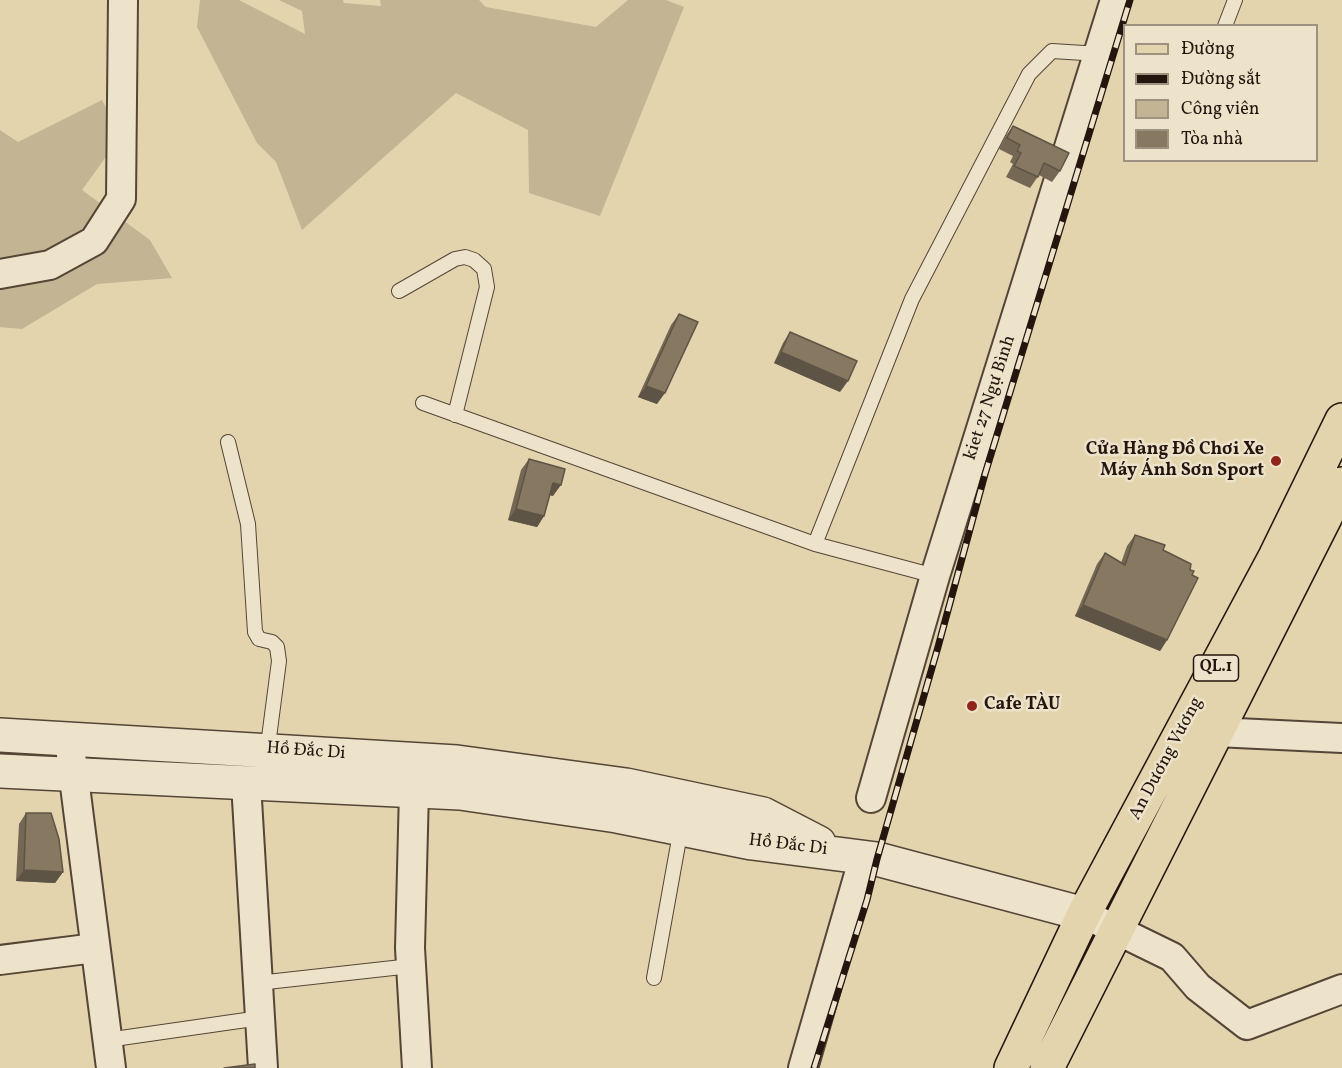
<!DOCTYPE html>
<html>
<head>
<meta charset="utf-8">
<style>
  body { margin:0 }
  #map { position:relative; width:1342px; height:1068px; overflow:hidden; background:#e3d4ae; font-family:Vollkorn,serif }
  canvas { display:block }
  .legend { position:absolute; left:1123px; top:24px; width:195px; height:138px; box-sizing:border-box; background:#ede3ca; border:2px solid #9d917f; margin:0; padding:8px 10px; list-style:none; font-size:18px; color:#24150f }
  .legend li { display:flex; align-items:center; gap:12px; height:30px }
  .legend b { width:30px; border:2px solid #9d917f }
</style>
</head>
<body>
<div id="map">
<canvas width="1342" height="1068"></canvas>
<ul class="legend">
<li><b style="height:8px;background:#e3d4ae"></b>Đường</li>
<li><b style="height:8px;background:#24150f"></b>Đường sắt</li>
<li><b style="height:16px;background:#c3b493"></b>Công viên</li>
<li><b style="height:16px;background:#877862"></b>Tòa nhà</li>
</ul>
</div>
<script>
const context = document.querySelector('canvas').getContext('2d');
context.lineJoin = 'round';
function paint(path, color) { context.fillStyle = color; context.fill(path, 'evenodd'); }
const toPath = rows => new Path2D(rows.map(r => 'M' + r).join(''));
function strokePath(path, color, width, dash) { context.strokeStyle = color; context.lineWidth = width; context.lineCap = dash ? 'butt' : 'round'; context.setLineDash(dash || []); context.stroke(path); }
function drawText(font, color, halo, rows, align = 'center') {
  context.font = font + ' Vollkorn,serif'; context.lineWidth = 5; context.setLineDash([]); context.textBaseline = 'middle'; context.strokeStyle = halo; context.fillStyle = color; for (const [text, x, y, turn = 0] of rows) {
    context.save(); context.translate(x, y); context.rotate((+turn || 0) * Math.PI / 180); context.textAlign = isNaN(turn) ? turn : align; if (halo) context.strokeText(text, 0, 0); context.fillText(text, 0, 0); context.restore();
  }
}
const green = toPath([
  [200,0,239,0,305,34,302,11,279,0,343,0,344,3,381,6,380,0,479,0,486,7,596,27,628,0,666,0,684,7,600,216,529,193,528,130,456,93,302,230,276,162,257,143,197,27],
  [102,100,121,136,82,190,150,240,172,278,97,284,22,329,0,327,0,130,18,142]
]);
const service = toPath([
  [1225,26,1235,0],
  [399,291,455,259,465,257,474,260,484,269,487,287,455,415],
  [423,403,815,544,935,576],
  [228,442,248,524,255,632,259,639,272,642,277,647,279,661,267,753],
  [815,544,912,299,1029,74,1052,51,1100,54],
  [654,978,681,828],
  [258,983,411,966],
  [107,1040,260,1018]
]);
const minor = toPath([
  [0,274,50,265,94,241,121,199,123,0],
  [1216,732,1342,738],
  [69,739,111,1068],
  [246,783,263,1068],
  [414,791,410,948,417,1068],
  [871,798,935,576,1115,0],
  [1084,914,1172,957,1198,987,1247,1025,1342,989],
  [0,960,95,948],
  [803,1068,864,857]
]);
const tertiary = toPath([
  [0,735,457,762,626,785,763,814,819,843],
  [0,771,460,793,617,816,752,843,877,859,1084,914]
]);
const primary = toPath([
  [1011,1068,1084,914,1275,557,1342,420],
  [1047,1068,1342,484]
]);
const rail = toPath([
  [814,1068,867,900,877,859,938,647,985,474,1130,0]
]);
const wall = toPath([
  [1013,126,1060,171,1052,182,1039,175,1030,188,1006,177,1013,164,1010,162,1013,156,999,149,1005,137],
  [679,314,657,404,638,397,671,325],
  [790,332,840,392,774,363,783,343],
  [529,459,553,496,550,495,544,516,537,527,508,520,521,470],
  [1135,535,1163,550,1190,570,1192,575,1167,640,1160,651,1075,616,1097,564,1105,553,1121,563,1127,546],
  [26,813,63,872,55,883,16,881,19,824]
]);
const shadedWall = toPath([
  [781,352,848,381,840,392,774,363],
  [646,386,665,393,657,404,638,397],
  [553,483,561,485,553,496,545,494],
  [516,509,544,516,537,527,508,520],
  [1083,605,1167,640,1160,651,1075,616],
  [24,870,63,872,55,883,16,881]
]);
const building = toPath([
  [1013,126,1069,153,1060,171,1044,163,1038,177,1014,166,1021,153,1017,151,1020,145,1007,138,1013,126],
  [679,314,698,322,665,393,646,386,679,314],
  [790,332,857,361,848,381,781,352,790,332],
  [529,459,565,469,561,485,553,483,544,516,516,509,529,459],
  [1135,535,1165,545,1163,550,1191,564,1190,570,1194,571,1192,575,1198,578,1167,640,1083,605,1105,553,1125,565,1135,535],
  [26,813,51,813,59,839,63,872,24,870,26,813],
  [255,1064,255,1068,224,1068,255,1064]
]);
const markers = [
  [1276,461,6,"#8f2418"],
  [972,706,6,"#8f2418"]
];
const shields = [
  [1216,668,45]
];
const shieldNames = [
  ["QL.1",1216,668]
];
const streetNames = [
  ["kiet 27 Ngự Bình",991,398,-72],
  ["Hồ Đắc Di",306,752,4],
  ["An Dương Vương",1167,759,-62],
  ["Hồ Đắc Di",788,846,7]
];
const poiNames = [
  ["Cửa Hàng Đồ Chơi Xe",1264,451],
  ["Máy Ánh Sơn Sport",1264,472],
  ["Cafe TÀU",984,706,"left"]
];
paint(green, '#c3b493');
strokePath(service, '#544537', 16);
strokePath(minor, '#544537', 32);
strokePath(tertiary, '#544537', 36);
strokePath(primary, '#24150f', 36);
strokePath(service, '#ede3ca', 14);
strokePath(minor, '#ede3ca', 28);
strokePath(tertiary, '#ede3ca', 33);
strokePath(primary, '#e3d4ae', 33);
strokePath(rail, '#24150f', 7);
strokePath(rail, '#ede3ca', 4.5, [14]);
paint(wall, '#746754');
paint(shadedWall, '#5e5445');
paint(building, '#877862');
strokePath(building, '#5e5445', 1.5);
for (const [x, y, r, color] of markers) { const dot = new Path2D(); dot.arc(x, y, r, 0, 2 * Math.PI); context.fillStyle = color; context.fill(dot); strokePath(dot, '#ede3ca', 2); }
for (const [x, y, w] of shields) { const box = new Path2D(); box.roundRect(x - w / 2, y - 13, w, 26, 4.5); context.fillStyle = '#ede3ca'; context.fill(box); strokePath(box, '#24150f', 1.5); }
drawText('bold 16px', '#24150f', null, shieldNames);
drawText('18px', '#24150f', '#ede3ca', streetNames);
drawText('bold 18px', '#24150f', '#ede3ca', poiNames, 'right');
</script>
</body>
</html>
